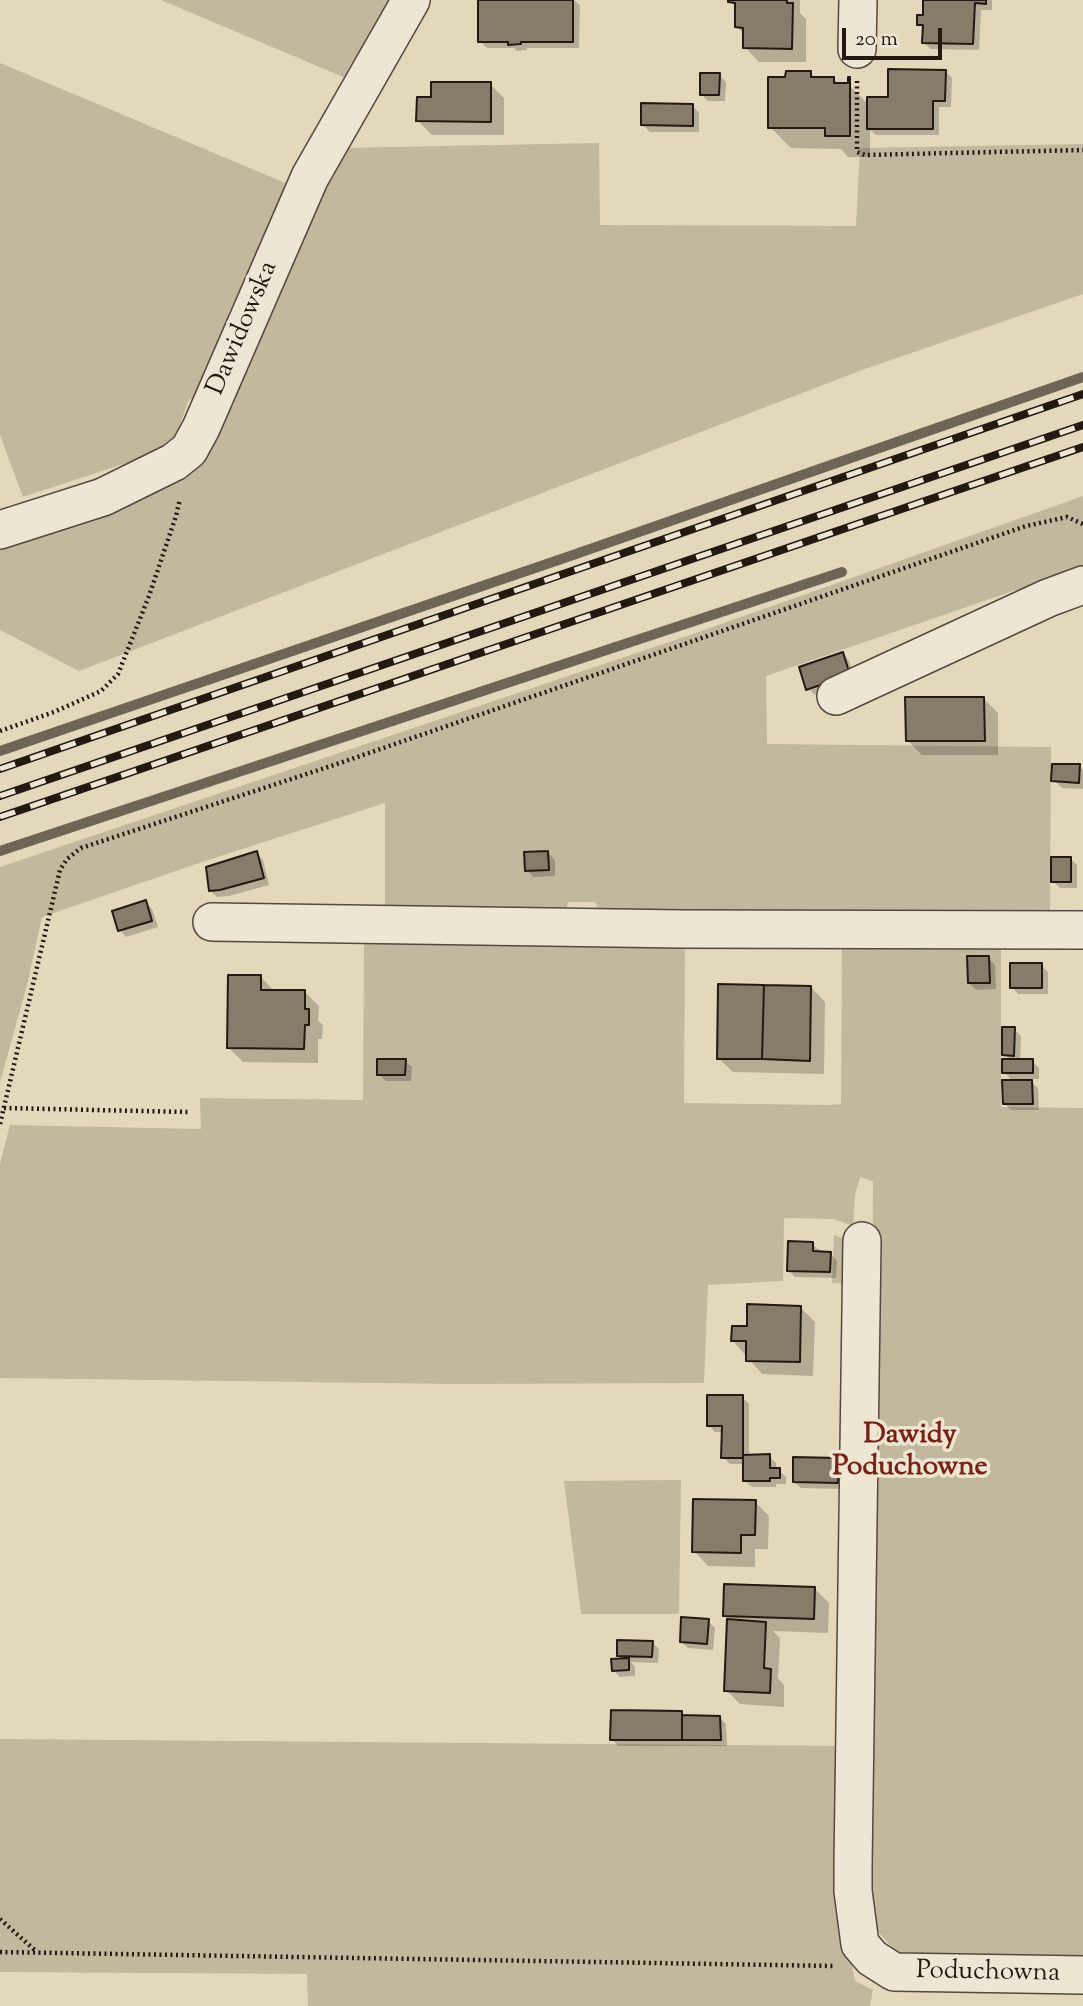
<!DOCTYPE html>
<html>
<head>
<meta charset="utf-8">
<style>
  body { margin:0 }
  #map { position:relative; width:1083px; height:2006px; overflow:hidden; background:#e3d8bb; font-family:"Sorts Mill Goudy",serif }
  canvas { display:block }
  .scale { position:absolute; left:842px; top:28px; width:100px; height:32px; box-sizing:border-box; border:4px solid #231911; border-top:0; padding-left:9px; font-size:21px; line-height:24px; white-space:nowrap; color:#231911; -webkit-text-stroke:5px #ede6d3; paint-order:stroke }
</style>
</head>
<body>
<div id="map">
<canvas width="1083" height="2006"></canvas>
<div class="scale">20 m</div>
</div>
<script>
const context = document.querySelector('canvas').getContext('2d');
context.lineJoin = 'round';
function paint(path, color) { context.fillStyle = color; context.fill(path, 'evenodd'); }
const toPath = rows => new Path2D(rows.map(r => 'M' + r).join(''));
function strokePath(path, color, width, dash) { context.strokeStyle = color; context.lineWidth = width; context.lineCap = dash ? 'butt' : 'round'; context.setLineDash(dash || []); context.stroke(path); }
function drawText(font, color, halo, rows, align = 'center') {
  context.font = font + ' "Sorts Mill Goudy",serif'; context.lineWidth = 7; context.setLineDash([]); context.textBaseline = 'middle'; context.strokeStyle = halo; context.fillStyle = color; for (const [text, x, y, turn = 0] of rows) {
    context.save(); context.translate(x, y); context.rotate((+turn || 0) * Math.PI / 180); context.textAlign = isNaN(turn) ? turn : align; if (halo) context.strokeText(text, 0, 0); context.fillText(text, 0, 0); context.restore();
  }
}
const green = toPath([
  [161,0,395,0,348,79],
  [0,63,290,185,230,310,200,401,189,399,172,448,23,497,0,435],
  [599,143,600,225,856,226,860,148,1083,144,1083,294,862,370,79,671,0,630,0,545,196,464,227,417,341,148],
  [1083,496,1083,567,766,676,767,744,1051,747,1050,916,600,913,595,902,568,902,566,911,385,911,385,803,205,861,42,917,27,985,0,1082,0,867,693,634],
  [364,941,685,943,684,1103,828,1105,841,1104,842,945,1001,946,1001,1107,1083,1108,1083,1965,920,1962,895,1951,876,1929,869,1893,873,1181,860,1177,855,1195,853,1226,834,1219,784,1218,783,1281,708,1285,704,1383,457,1384,0,1378,0,1164,10,1125,201,1129,200,1098,363,1100],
  [834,1235,849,1241,848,1284,832,1283],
  [681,1480,679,1614,581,1614,564,1481],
  [0,1739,841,1746,849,1950,855,1981,873,1990,870,2006,308,2006,307,1974,0,1972]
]);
const shadow = toPath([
  [479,0,574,0,580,5,579,48,527,48,527,50,517,51,514,48,487,48,480,41],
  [730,0,800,0,800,13,806,19,806,62,759,62,745,47,745,35,737,27,737,8],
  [925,0,992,0,992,10,981,10,979,50,931,49,924,43,924,30,919,24,925,17],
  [945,71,952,78,951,107,939,107,939,135,876,135,870,130,870,157,848,157,841,149,791,148,770,127,787,79,810,73,816,79,834,79,840,85,849,85,869,105,889,99],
  [719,75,726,82,725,101,708,101,701,94],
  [490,84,504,98,504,135,432,135,418,121],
  [693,106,699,113,699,132,650,132,643,125],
  [843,654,849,661,853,673,809,687,809,690,801,668],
  [854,676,856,682,815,695,810,690],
  [984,699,998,713,998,755,922,755,907,740],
  [1079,766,1083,770,1083,789,1062,788,1055,781],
  [256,853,263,860,269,885,229,896,217,897,210,890],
  [548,853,555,860,555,876,533,877,527,870],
  [1070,858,1077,865,1077,888,1060,888,1053,881],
  [146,902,152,909,158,927,126,937,120,930],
  [988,958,995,965,996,989,976,990,969,983],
  [1041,965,1048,972,1048,994,1018,994,1012,987],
  [261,977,275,992,305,992,319,1006,318,1021,323,1025,322,1039,318,1039,318,1063,243,1062,229,1048],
  [811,987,825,1002,824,1074,733,1072,718,1058],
  [1014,1029,1021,1036,1020,1061,1032,1061,1039,1068,1039,1079,1028,1079,1038,1088,1039,1110,1011,1110,1004,1103,1014,1082,1004,1072,1011,1061,1004,1054],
  [405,1061,412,1067,411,1081,386,1081,379,1075],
  [812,1243,819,1250,819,1253,831,1254,837,1261,836,1278,795,1277,788,1270],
  [800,1307,815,1322,813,1376,762,1374,733,1341,748,1328],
  [742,1397,749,1404,749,1456,769,1456,776,1463,776,1470,779,1470,786,1477,786,1484,776,1484,776,1487,752,1487,745,1481,745,1464,730,1464,723,1457,723,1432,715,1432,708,1425],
  [838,1460,845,1467,844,1489,801,1488,794,1482],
  [755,1502,769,1516,768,1549,755,1549,755,1567,708,1566,694,1551],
  [815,1589,829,1603,828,1633,773,1631,780,1638,778,1678,784,1685,784,1707,740,1704,726,1690,729,1620,724,1615],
  [708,1621,715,1628,713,1650,688,1648,681,1642],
  [652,1642,659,1649,658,1663,631,1662,635,1667,635,1676,620,1677,613,1670,623,1660,619,1656],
  [682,1713,686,1717,719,1717,726,1724,727,1746,618,1746,612,1739]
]);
const stream = toPath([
  [0,751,573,555,1083,377],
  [0,851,842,572]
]);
const building = toPath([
  [478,0,573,0,573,42,521,42,521,44,508,45,508,42,478,42,478,0],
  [728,0,787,0,787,3,793,3,792,49,743,48,743,28,735,27,735,3,728,2,728,0],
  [923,0,986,0,986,4,975,3,973,44,922,43,923,25,917,25,917,15,923,15,923,0],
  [888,69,946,70,945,101,933,101,933,129,867,129,867,97,888,97,888,69],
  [786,71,811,71,811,77,834,77,834,83,848,83,848,77,850,77,850,136,825,136,825,128,768,128,768,77,785,77,786,71],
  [700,73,720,73,719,95,700,95,700,73],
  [431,82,491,82,491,122,416,121,417,97,431,97,431,82],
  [641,103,693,104,693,126,641,125,641,103],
  [843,652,850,675,806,690,799,667,843,652],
  [905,697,984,697,985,741,906,741,905,697],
  [1052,764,1080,764,1079,783,1051,781,1052,764],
  [257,851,264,878,220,890,209,891,206,867,257,851],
  [548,851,549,870,525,871,524,852,548,851],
  [1051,857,1071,857,1071,882,1051,882,1051,857],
  [146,900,152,921,118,931,112,911,146,900],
  [967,956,989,956,990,983,968,983,967,956],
  [1010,963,1042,963,1042,988,1010,988,1010,963],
  [228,975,261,975,261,990,305,990,305,1009,309,1009,309,1025,305,1025,304,1049,227,1048,228,975],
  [718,984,764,985,762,1059,717,1059,718,984],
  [764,985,811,986,810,1061,762,1059,764,985],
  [1002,1027,1015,1027,1014,1056,1002,1055,1002,1027],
  [377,1059,406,1059,405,1075,377,1075,377,1059],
  [1002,1059,1033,1059,1033,1073,1002,1073,1002,1059],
  [1002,1080,1032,1080,1033,1104,1003,1104,1002,1080],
  [788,1241,813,1242,813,1251,831,1252,830,1272,787,1271,788,1241],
  [747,1304,801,1306,800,1362,746,1361,746,1341,731,1341,732,1326,747,1326,747,1304],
  [707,1395,743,1395,743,1458,721,1458,722,1426,707,1426,707,1395],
  [770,1454,770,1468,780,1468,780,1478,770,1478,770,1481,743,1481,743,1455,770,1454],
  [793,1457,839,1458,838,1483,793,1482,793,1457],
  [693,1499,756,1500,755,1535,741,1535,741,1553,692,1552,693,1499],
  [724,1584,815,1587,814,1619,723,1616,724,1584],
  [681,1617,709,1619,707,1644,680,1642,681,1617],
  [727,1619,766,1622,764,1668,771,1669,770,1693,724,1691,727,1619],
  [617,1640,653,1641,652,1657,617,1656,617,1640],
  [629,1658,629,1670,612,1671,611,1659,629,1658],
  [611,1710,682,1711,682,1740,610,1740,611,1710],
  [682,1715,720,1716,721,1740,682,1740,682,1715]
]);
const path = toPath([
  [857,81,857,152,865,155,1083,150],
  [0,731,54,712,101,691,118,674,149,596,176,516,180,499],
  [4,1108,188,1112],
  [0,1124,60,870,67,859,81,848,337,764,1026,526,1067,517,1083,524],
  [0,1919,37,1952],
  [0,1952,834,1966]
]);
const minor = toPath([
  [857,49,858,0],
  [0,530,103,497,174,462,189,450,201,428,310,177,411,0],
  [836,696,1048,598,1083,585],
  [212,922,682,929,1083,930],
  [862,1241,853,1865,853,1891,860,1944,872,1958,894,1972,1083,1975]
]);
const rail = toPath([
  [0,769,1083,394],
  [0,796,1083,425],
  [0,817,1083,447]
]);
const streetNames = [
  ["Dawidowska",244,329,-67],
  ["Poduchowna",988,1974,1]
];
const neighbourhoodNames = [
  ["Dawidy",910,1437],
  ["Poduchowne",910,1469]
];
paint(green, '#c2b89e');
paint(shadow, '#0003');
strokePath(stream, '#6f6554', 10);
paint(building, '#877c69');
strokePath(building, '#231911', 2);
strokePath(minor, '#53493c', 40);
strokePath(path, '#231911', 4.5, [2, 3.5]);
strokePath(minor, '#ede6d3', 37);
strokePath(rail, '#231911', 8);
strokePath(rail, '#ede6d3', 5, [16]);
drawText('26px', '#231911', '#ede6d3', streetNames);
drawText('bold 28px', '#7a1f14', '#ede6d3', neighbourhoodNames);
</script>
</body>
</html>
